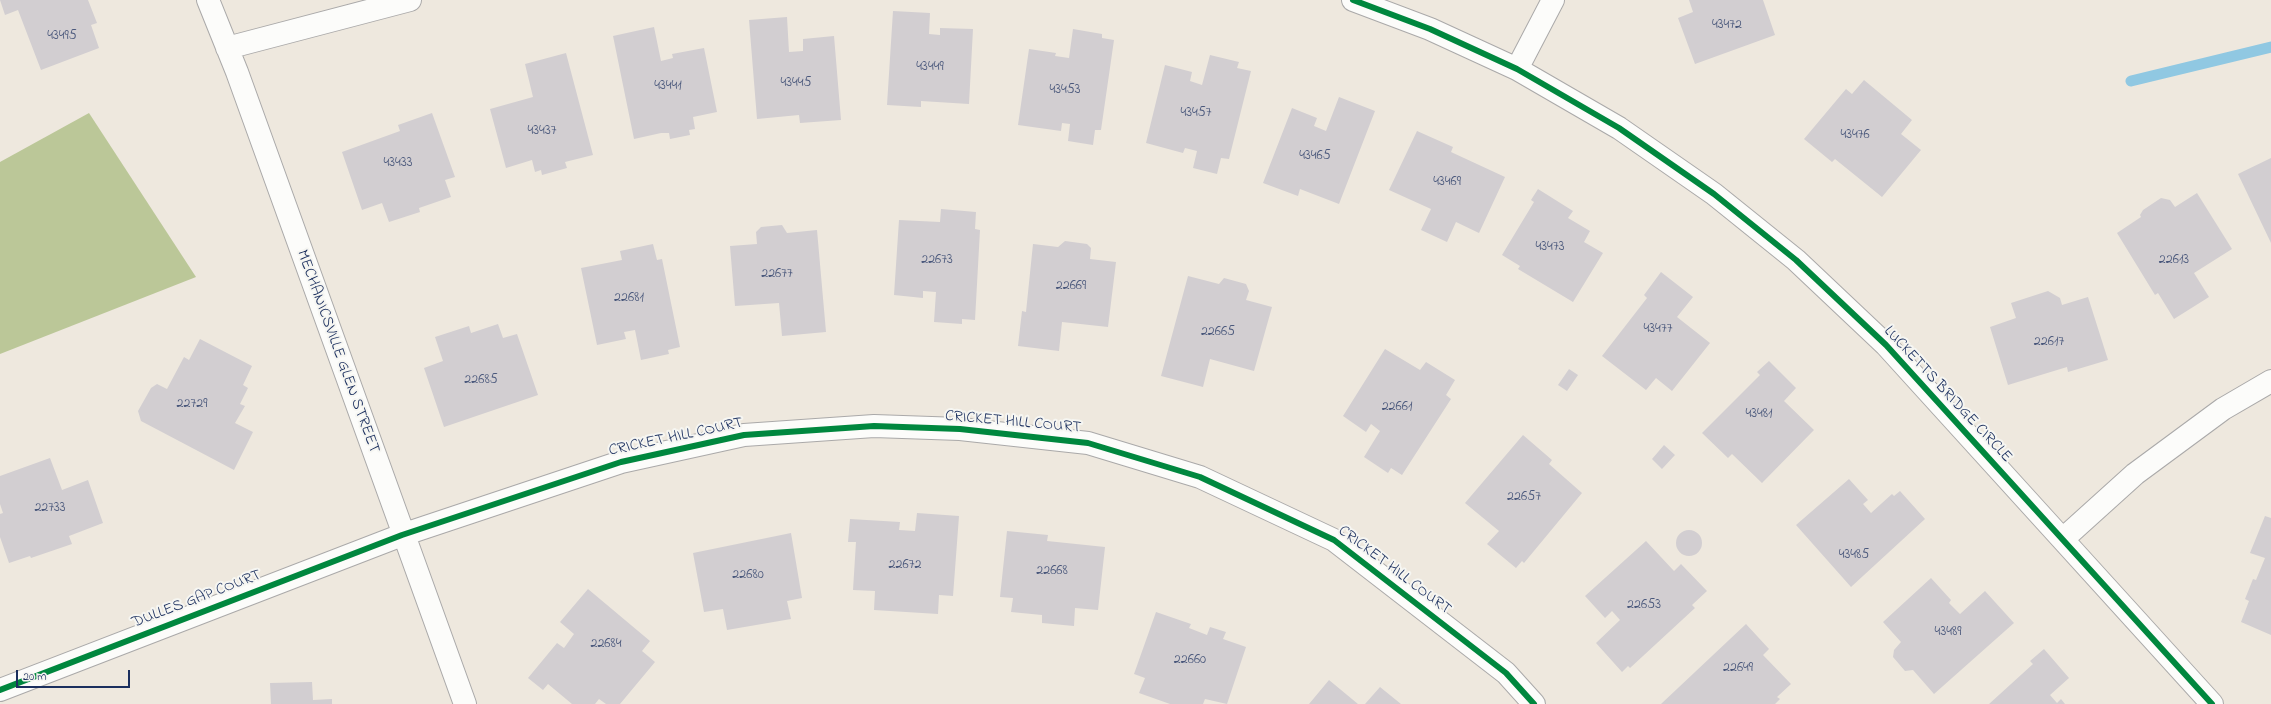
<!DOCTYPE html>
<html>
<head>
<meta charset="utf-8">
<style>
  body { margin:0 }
  #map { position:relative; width:2271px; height:704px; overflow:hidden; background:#eee8de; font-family:"Indie Flower",sans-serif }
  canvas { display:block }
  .scale { position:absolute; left:16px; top:670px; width:114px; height:18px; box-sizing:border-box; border:2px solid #1b2f5e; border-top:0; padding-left:5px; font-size:12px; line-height:14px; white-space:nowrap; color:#1b2f5e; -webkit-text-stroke:3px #f6f6f2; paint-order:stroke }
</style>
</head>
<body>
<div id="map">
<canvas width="2271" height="704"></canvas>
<div class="scale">20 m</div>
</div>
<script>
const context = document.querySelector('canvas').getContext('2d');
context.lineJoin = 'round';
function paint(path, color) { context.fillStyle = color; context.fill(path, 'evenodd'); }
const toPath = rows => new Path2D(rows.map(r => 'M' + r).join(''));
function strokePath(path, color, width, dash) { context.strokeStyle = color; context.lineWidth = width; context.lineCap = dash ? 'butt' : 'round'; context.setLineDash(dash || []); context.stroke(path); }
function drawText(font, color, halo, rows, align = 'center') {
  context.font = font + ' "Indie Flower",sans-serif'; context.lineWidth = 4; context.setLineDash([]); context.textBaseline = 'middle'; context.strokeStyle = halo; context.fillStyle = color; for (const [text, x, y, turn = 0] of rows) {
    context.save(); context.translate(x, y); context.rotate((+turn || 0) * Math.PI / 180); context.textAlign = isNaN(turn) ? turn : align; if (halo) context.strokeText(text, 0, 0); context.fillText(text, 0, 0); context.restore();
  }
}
const forest = toPath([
  [89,113,196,277,0,354,0,162]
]);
const stream = toPath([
  [2131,81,2271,47]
]);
const building = toPath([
  [0,0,88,0,97,23,91,25,99,48,41,70,18,10,5,15],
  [1689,0,1763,0,1775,35,1695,64,1678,18,1693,12],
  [893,11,930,13,929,34,940,35,940,28,973,29,969,104,921,101,921,107,887,105],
  [787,17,789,52,803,51,803,39,834,36,841,120,800,123,799,115,757,119,749,20],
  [654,27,661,61,673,58,672,54,704,48,717,112,693,117,695,129,689,130,690,135,670,139,669,133,661,133,634,139,613,36],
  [1073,29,1102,34,1102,38,1114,40,1101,130,1095,130,1093,145,1068,141,1070,124,1062,123,1061,131,1018,125,1029,49,1056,53,1055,56,1069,58],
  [566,53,593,155,565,162,567,168,542,175,541,170,535,172,532,160,506,168,490,109,533,97,525,64],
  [1210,55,1239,62,1237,68,1251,71,1229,159,1221,158,1217,174,1193,168,1197,151,1185,148,1183,153,1146,143,1165,65,1192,72,1190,81,1202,85],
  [1864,80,1912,120,1901,134,1921,150,1882,197,1835,159,1832,162,1804,139,1846,89,1852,94],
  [1339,97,1375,111,1339,204,1300,189,1298,196,1263,183,1292,108,1317,118,1314,126,1326,131],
  [432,113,455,177,445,180,451,197,419,208,420,212,389,222,382,203,362,210,342,152,400,131,398,125],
  [1417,131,1453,147,1451,152,1505,177,1479,233,1456,222,1447,242,1421,230,1431,209,1389,190],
  [2271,158,2271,243,2238,174],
  [1538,189,1573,211,1568,218,1590,231,1584,242,1603,253,1573,302,1518,269,1520,266,1502,255,1534,202,1531,200],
  [2197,193,2232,249,2194,273,2209,297,2174,319,2158,293,2155,295,2117,233,2141,217,2140,215,2143,210,2161,198,2170,200,2175,207],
  [941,209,976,212,975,229,980,230,975,320,962,319,962,324,934,322,936,292,923,291,923,298,894,295,899,220,940,222],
  [782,225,787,233,817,230,826,332,782,336,779,303,735,306,730,246,757,244,756,232,761,227],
  [1065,241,1087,244,1091,248,1090,259,1116,262,1108,327,1062,322,1059,351,1018,346,1022,311,1026,312,1033,244,1058,247],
  [653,244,657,260,662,259,680,347,668,350,669,354,641,360,635,330,624,332,626,339,597,345,581,268,622,260,620,251],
  [1661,272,1693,297,1677,317,1710,343,1672,391,1656,378,1646,390,1602,356,1647,298,1644,295],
  [1188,276,1219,284,1224,278,1246,284,1249,291,1246,300,1272,307,1254,371,1210,359,1203,387,1161,376],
  [2048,291,2060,298,2062,305,2088,297,2108,360,2068,372,2067,367,2008,385,1990,327,2016,318,2011,303],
  [498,324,503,338,517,334,538,395,444,427,424,368,443,361,435,337,469,326,471,333],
  [200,339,252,366,243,385,248,388,240,404,245,406,235,423,253,432,234,470,141,421,138,411,151,388,157,384,167,389,184,357,189,360],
  [1385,349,1420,370,1426,362,1455,380,1446,395,1451,399,1402,475,1391,468,1388,473,1364,457,1380,431,1371,424,1366,432,1343,416],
  [1769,361,1796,388,1784,401,1814,430,1762,483,1732,454,1728,458,1702,433,1760,375,1757,372],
  [1569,369,1578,375,1567,391,1558,385],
  [1523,435,1552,460,1549,464,1582,493,1524,563,1522,561,1516,568,1487,544,1499,531,1465,503],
  [1664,445,1675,455,1662,469,1652,459],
  [50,458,62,490,88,480,103,523,69,536,72,544,31,558,30,556,9,563,0,537,0,514,3,513,0,504,0,476],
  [1849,479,1868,500,1863,504,1871,513,1892,494,1894,496,1900,491,1925,519,1851,587,1796,525],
  [917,513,959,516,953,596,939,595,938,614,874,610,875,591,853,590,856,542,848,542,850,519,900,522,899,530,915,531],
  [2265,516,2271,518,2271,635,2241,622,2249,601,2245,599,2253,579,2256,580,2265,558,2250,553],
  '1676 543a13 13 0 1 1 26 0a13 13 0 1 1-26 0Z',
  [1007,531,1048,535,1047,541,1105,547,1098,610,1075,608,1074,626,1042,623,1042,615,1011,612,1013,598,1000,597],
  [791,533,802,598,787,601,791,619,727,630,723,609,704,612,693,553],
  [1646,541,1674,571,1681,564,1707,591,1692,605,1695,608,1630,668,1628,666,1622,672,1596,643,1620,620,1612,611,1605,618,1585,596],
  [1931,578,1951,600,1949,603,1960,614,1985,591,2014,623,1934,694,1913,670,1905,671,1893,657,1894,650,1901,642,1883,622],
  [588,589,650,641,642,651,655,662,620,704,606,704,599,699,595,704,572,704,548,684,543,690,528,678,557,643,564,648,574,634,560,622],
  [1156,612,1191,624,1189,628,1207,635,1210,627,1226,632,1223,639,1246,647,1227,704,1205,699,1203,704,1170,704,1139,693,1145,678,1134,674],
  [1746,624,1769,649,1763,655,1791,684,1777,697,1780,699,1775,704,1661,704],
  [2044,649,2069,678,2050,695,2057,703,2061,699,2065,704,1989,704,2033,664,2030,661],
  [1329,680,1358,704,1309,704],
  [312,682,313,700,332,699,332,704,271,704,270,683],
  [1380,687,1401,704,1365,704]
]);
const minor = toPath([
  [208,0,237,72,465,704],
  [1353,0,1430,29,1517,69,1619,128,1714,194,1796,260,1886,345,2212,704],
  [227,48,410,0],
  [1517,69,1553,0],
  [2063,539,2135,474,2223,409,2271,381],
  [0,690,402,535,621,462,744,435,874,426,960,429,1088,443,1200,477,1334,540,1506,673,1534,704]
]);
const cycleway = toPath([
  [1353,0,1430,29,1517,69,1619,128,1714,194,1796,260,1886,345,2212,704],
  [0,690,402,535,621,462,744,435,874,426,960,429,1088,443,1200,477,1334,540,1506,673,1534,704]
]);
const numberNames = [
  ["43472",1727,26],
  ["43495",62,37],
  ["43449",930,68],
  ["43445",796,84],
  ["43441",668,87],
  ["43453",1065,91],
  ["43457",1196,114],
  ["43437",542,132],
  ["43476",1855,136],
  ["43465",1315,157],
  ["43433",398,164],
  ["43469",1447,183],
  ["43473",1550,248],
  ["22673",937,261],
  ["22613",2174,261],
  ["22677",777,275],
  ["22669",1071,287],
  ["22681",629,299],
  ["43477",1658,330],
  ["22665",1218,333],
  ["22617",2049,343],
  ["22685",481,381],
  ["22729",192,405],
  ["22661",1397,408],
  ["43481",1759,415],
  ["22657",1524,498],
  ["22733",50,509],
  ["43485",1854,556],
  ["22672",905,566],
  ["22668",1052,572],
  ["22680",748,576],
  ["22653",1644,606],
  ["43489",1948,633],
  ["22684",606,645],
  ["22660",1190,661],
  ["22649",1738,669]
];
const streetNames = [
  ["MECHANICSVILLE GLEN STREET",337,352,70],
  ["LUCKETTS BRIDGE CIRCLE",1947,395,47],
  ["CRICKET HILL COURT",1013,423,5],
  ["CRICKET HILL COURT",676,438,-12],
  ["CRICKET HILL COURT",1394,571,37],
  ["DULLES GAP COURT",197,600,-21]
];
paint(forest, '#bbc798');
strokePath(stream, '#90c8e2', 11);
paint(building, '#d2ced1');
strokePath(minor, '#aaa9a9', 24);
strokePath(minor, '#fcfcfa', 22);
strokePath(cycleway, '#00873e', 6);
drawText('14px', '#49577b', null, numberNames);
drawText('16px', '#1b2f5e', '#f6f6f2', streetNames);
</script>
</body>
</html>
